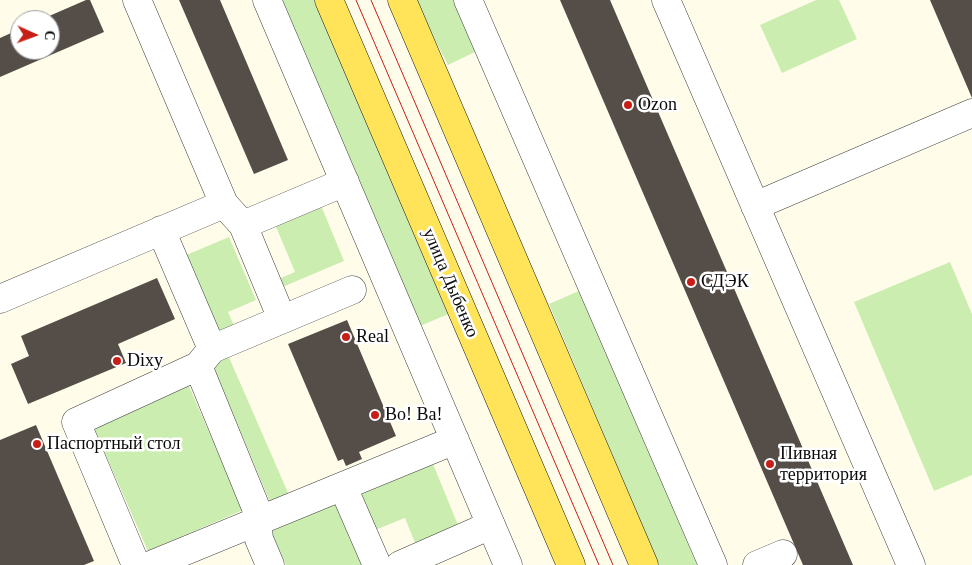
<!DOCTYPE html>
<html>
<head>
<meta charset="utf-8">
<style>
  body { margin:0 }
  #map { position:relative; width:972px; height:565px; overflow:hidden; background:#fffdea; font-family:Georgia,serif }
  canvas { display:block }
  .north { position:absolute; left:10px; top:10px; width:50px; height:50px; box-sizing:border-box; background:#fff; border:1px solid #9d9d9d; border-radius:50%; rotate:92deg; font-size:14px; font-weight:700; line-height:20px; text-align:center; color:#0b0b0b }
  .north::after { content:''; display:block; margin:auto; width:18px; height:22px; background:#c71e18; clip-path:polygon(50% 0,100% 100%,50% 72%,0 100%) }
</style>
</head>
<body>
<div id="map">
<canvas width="972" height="565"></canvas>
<div class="north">С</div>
</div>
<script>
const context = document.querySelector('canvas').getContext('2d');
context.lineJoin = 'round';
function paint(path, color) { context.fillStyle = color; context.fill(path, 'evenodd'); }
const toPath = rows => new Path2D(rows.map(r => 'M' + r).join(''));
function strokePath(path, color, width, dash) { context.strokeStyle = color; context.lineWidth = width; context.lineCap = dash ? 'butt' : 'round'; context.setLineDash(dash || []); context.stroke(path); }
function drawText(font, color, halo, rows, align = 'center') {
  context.font = font + ' Georgia,serif'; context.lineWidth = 5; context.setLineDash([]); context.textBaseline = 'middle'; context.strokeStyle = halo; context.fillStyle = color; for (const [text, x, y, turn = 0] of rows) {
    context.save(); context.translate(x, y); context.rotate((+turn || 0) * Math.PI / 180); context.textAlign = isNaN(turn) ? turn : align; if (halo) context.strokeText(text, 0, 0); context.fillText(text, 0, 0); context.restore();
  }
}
const green = toPath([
  [280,0,318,0,451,313,420,326],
  [414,0,453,0,475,52,448,65],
  [816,0,839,0,857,39,782,73,760,25],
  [320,203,344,261,280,288,276,280,295,272,274,222],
  [229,237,256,300,228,312,235,328,219,336,184,256],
  [950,262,972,314,972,475,934,491,854,302],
  [581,290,697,565,659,565,549,304],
  [228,355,289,495,270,502,214,368],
  [188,384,243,510,148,551,93,426],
  [433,464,458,525,415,543,405,518,370,532,355,497],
  [343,501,366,565,286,565,271,531]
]);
const building = toPath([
  [86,0,90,0,104,32,0,77,0,38,20,29,20,50,50,50,50,20,40,20],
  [179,0,220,0,288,160,254,174],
  [560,0,610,0,853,565,803,565],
  [930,0,972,0,972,98],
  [157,278,175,319,118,344,126,363,28,404,11,364,29,356,21,336],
  [347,320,396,436,359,452,362,459,346,466,343,459,338,461,288,344],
  [36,425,94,561,84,565,0,565,0,440]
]);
const minor = toPath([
  [137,0,224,204,243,225,282,319],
  [267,0,508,565],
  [468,0,713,565],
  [666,0,911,565],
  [755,206,972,113],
  [243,225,345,182],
  [161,230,212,349],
  [0,299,224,204],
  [198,366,256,508,259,539,270,565],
  [343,487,377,565],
  [136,565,76,422,198,366,212,349,352,290],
  [151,565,455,440],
  [400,565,491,525],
  [757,565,783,554]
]);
const major = toPath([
  [329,0,571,565],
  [402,0,644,565]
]);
const tram = toPath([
  [356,0,599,565],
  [371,0,613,565]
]);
const markers = [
  [628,105,5,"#c71e18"],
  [691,282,5,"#c71e18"],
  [346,337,5,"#c71e18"],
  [117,361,5,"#c71e18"],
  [375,415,5,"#c71e18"],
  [37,444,5,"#c71e18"],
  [770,464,5,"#c71e18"]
];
const poiNames = [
  ["Ozon",638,105],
  ["СДЭК",701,282],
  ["Real",356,337],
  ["Dixy",127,361],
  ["Во! Ва!",385,415],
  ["Паспортный стол",47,444],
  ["Пивная",780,454],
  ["территория",780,475]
];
const streetNames = [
  ["улица Дыбенко",450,283,67]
];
paint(green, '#cbedb0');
paint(building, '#554d47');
strokePath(minor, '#3e3e3e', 29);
strokePath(major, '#1c1c1c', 29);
strokePath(minor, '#fff', 28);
strokePath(major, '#ffe45a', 28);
strokePath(tram, '#c71e18', 1);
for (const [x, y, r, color] of markers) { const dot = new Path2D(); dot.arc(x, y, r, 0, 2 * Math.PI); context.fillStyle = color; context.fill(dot); strokePath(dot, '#fff', 2); }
drawText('18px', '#0b0b0b', '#fff', poiNames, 'left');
drawText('18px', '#0b0b0b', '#fff', streetNames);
</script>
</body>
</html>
